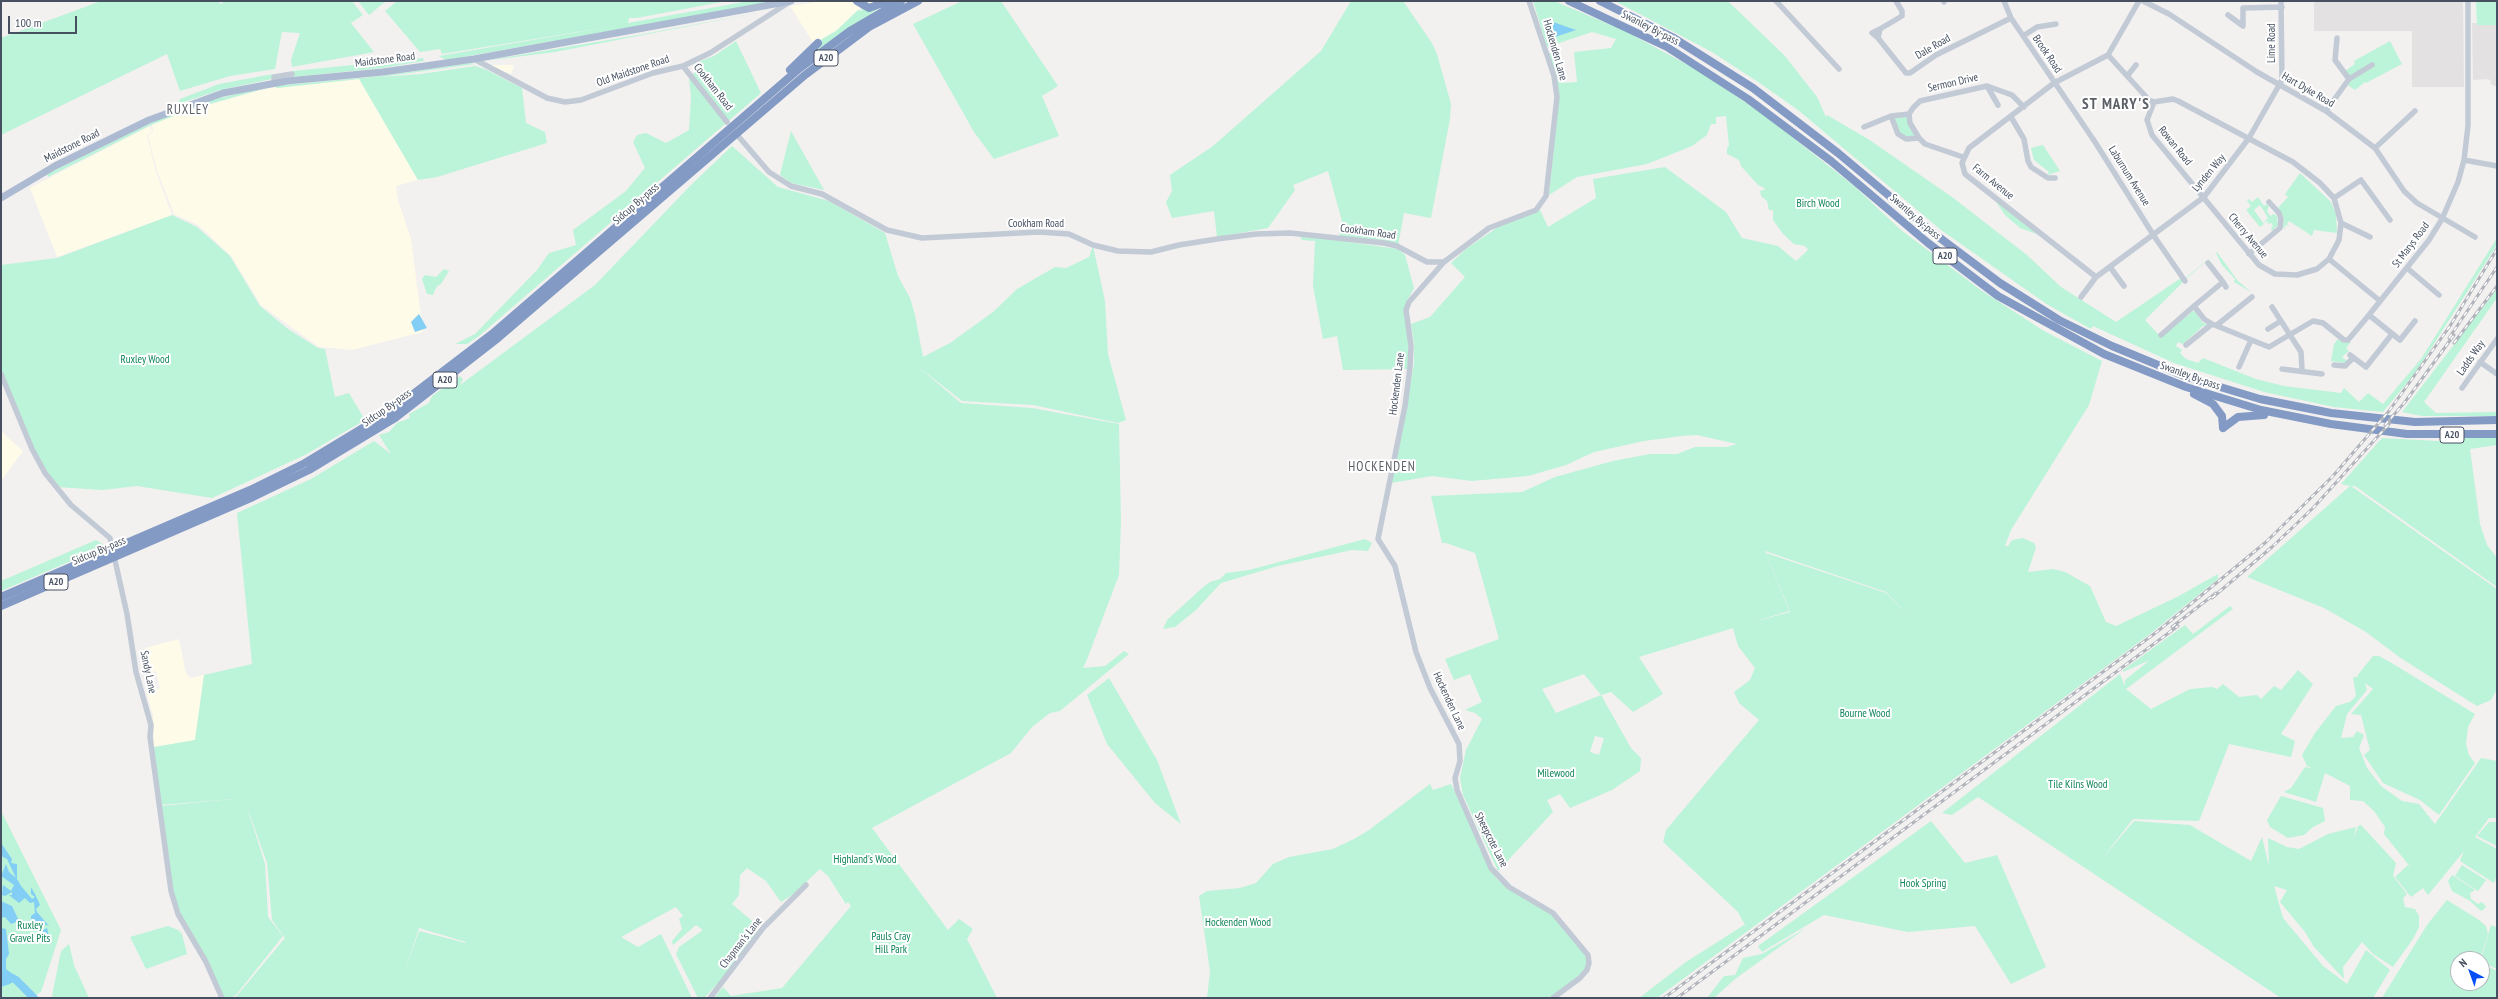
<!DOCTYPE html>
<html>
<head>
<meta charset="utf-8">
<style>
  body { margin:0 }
  #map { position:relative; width:2498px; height:999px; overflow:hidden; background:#f3f0f0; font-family:"PT Sans Narrow",sans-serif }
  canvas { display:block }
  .frame { position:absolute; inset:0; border:2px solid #465060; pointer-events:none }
  .north { position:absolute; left:2450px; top:951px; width:40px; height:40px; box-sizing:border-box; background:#fff; border:1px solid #b5b9bf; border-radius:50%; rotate:319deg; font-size:11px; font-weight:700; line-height:16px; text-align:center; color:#465060 }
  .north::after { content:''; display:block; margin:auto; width:14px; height:18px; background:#064ff6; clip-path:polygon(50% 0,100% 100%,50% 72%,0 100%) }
  .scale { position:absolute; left:8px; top:16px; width:69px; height:18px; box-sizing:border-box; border:2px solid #465060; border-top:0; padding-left:5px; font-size:12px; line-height:14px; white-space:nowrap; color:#465060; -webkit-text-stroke:3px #fff; paint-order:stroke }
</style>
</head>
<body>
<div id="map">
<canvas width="2498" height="999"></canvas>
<div class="frame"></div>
<div class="north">N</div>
<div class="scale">100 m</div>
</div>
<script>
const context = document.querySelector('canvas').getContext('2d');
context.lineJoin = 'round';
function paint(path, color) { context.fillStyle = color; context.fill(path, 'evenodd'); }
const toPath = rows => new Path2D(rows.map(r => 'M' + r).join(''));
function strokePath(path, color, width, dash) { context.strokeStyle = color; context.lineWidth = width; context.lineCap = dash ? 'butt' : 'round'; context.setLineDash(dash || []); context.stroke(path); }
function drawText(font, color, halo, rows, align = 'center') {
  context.font = font + ' "PT Sans Narrow",sans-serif'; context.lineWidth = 4; context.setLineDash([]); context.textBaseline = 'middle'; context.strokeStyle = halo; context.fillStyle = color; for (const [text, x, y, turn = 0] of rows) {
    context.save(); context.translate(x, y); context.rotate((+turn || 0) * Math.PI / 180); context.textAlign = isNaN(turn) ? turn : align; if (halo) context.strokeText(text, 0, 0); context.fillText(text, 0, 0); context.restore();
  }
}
const commercial = toPath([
  [822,1,884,1,860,7,857,14,836,31,814,44,790,6],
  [490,65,514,65,511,74],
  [359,79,418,180,396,186,398,200,411,239,423,332,352,350,319,347,261,305,231,256,198,225,174,214,157,171,148,136,153,131,152,125,177,114,274,86,277,88],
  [150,126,152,131,147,136,156,172,172,215,57,257,30,188],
  [1,431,23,451,1,481],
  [179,639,186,673,190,678,204,675,195,740,154,747,153,715,146,692,160,688,156,671,152,672,145,648]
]);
const education = toPath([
  [2314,1,2463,1,2464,87,2412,87,2412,31,2314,31],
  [2472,23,2497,23,2497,87,2490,84,2491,81,2488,79,2473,80]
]);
const green = toPath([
  [101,1,219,1,220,4,226,1,352,1,363,15,351,23,374,52,292,67,291,60,300,33,282,32,275,69,230,76,180,91,167,54,1,135,1,38],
  [358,1,386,1,369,15],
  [397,1,727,1,637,18,629,18,628,23,749,1,779,1,446,60,439,56,614,26,442,54,440,49,420,52,385,11],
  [962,1,1001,1,1058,86,1042,96,1059,136,994,159,974,132,913,24],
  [1351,1,1403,1,1432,43,1437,54,1451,104,1450,119,1431,218,1404,213,1398,246,1339,238,1342,221,1328,171,1293,185,1295,190,1268,228,1217,237,1214,211,1172,218,1166,202,1172,191,1170,175,1213,146,1321,51],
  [1533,1,1554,1,1592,17,1625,31,1699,71,1764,115,1854,186,1901,230,1982,291,2044,331,2102,361,2089,405,2011,530,2005,546,2008,546,2012,540,2023,538,2034,543,2036,547,2028,572,2053,569,2065,572,2090,586,2106,622,2116,626,2177,597,2218,574,2218,579,2150,634,1657,998,1639,998,1686,962,1744,925,1746,927,1738,912,1663,842,1666,830,1759,720,1739,703,1734,692,1750,680,1755,668,1738,646,1733,628,1639,657,1663,694,1633,712,1611,692,1601,695,1631,748,1641,758,1640,771,1612,790,1570,808,1560,794,1547,800,1553,812,1498,871,1463,795,1460,778,1466,750,1482,719,1475,713,1465,710,1482,702,1470,674,1454,680,1445,659,1499,639,1475,553,1446,543,1442,543,1431,496,1522,492,1555,477,1613,461,1650,454,1677,454,1695,447,1727,447,1737,444,1697,435,1681,436,1644,441,1594,452,1566,465,1528,476,1472,481,1432,476,1391,483,1414,364,1414,343,1411,324,1430,317,1465,277,1451,263,1466,249,1498,227,1540,210,1548,227,1596,198,1593,179,1665,167,1726,212,1742,238,1778,246,1796,261,1808,250,1805,246,1794,244,1783,234,1773,220,1773,210,1769,210,1767,201,1761,196,1760,191,1766,189,1758,185,1741,166,1739,160,1727,154,1727,148,1729,146,1726,116,1716,117,1716,124,1711,124,1707,135,1692,146,1647,164,1577,177,1549,195,1559,97,1548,53,1559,53,1562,83,1577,82,1574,52,1611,48,1616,39,1592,32,1547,47],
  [1765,551,1886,592,1909,616,1886,593,1766,553,1790,612,1753,622,1789,611],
  [1584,674,1601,695,1556,713,1542,689],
  [1595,736,1604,738,1599,755,1590,752],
  [1615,1,1727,1,1731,4,1785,56,1817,97,1826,117,1827,115,1868,139,1952,197,2027,255,2061,287,2116,322,2181,278,2183,280,2217,252,2238,281,2251,292,2234,282,2235,279,2222,265,2216,253,2189,276,2145,320,2161,337,2183,318,2189,315,2190,312,2195,311,2202,322,2208,325,2203,326,2183,344,2178,342,2176,346,2182,350,2180,353,2186,359,2198,363,2203,358,2256,379,2284,386,2341,393,2344,388,2359,402,2368,393,2383,404,2421,359,2497,238,2497,245,2416,372,2383,412,2334,407,2264,392,2174,363,2093,326,2091,329,2048,305,1941,230,1798,110,1761,84,1712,52],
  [2476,1,2497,1,2497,25,2477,25],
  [861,8,878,9,816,51,822,39,836,31,858,10,862,11],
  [767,11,555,52,484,61,638,35],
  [736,41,761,93,479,336,467,344,455,344,475,334,537,270,549,253,576,245,573,230,626,191,645,168,633,142,637,135,646,133,666,143,689,130,691,97,689,79,698,68,693,64,714,56],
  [2390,41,2402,64,2366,83,2365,82,2355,90,2346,84,2345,71,2355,64,2354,61],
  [423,58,424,61,382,68,292,77,293,71],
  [471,63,475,64,381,77,421,74,475,66,485,69,522,88,526,123,545,132,547,143,437,177,418,180,359,79,277,88,274,86,188,110,151,125,48,177,47,174,147,125,171,114,219,98,273,86,381,76],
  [273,74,272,79,220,90,178,104,180,99,219,84],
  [1909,115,1918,138,1906,139,1898,134,1891,116],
  [791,131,824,190,791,183,780,175],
  [2043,145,2060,171,2047,175,2049,172,2034,160,2031,148],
  [732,146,778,187,829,201,885,233,898,276,910,298,915,315,923,357,950,343,993,312,1017,289,1055,267,1066,268,1089,257,1093,246,1105,301,1108,354,1126,420,1118,423,1033,405,962,401,916,365,961,403,1032,408,1119,424,1121,522,1119,575,1086,662,1083,668,1075,672,1083,668,1105,666,1124,651,1129,654,1060,711,1050,713,1032,727,1011,753,872,828,948,930,959,919,973,929,967,939,997,998,714,998,723,987,731,996,782,988,851,906,848,902,846,904,828,876,820,869,792,895,781,902,766,881,747,868,740,875,739,895,732,904,758,926,759,931,722,979,704,998,698,998,676,954,679,947,703,930,696,925,673,945,672,941,682,929,679,919,683,916,676,907,621,937,638,947,661,934,692,998,235,998,285,938,272,920,267,863,246,804,265,864,268,917,283,936,236,995,231,998,223,998,188,933,172,891,160,806,233,799,160,805,154,747,195,740,204,675,252,664,237,513,311,479,374,441,391,454,379,435,389,432,397,423,410,418,409,414,429,403,432,396,460,376,463,379,460,385,595,285,691,185],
  [419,928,466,942,466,943,419,931,404,973],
  [2300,173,2331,202,2336,215,2337,233,2314,230,2312,236,2289,221,2287,224,2290,226,2286,225,2284,228,2286,230,2283,228,2284,218,2278,208,2288,197,2285,194],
  [2258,197,2264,206,2267,204,2269,206,2267,211,2270,216,2274,214,2277,216,2278,225,2272,231,2271,228,2273,226,2271,223,2267,224,2269,221,2264,222,2268,218,2260,205,2254,210,2264,224,2260,227,2246,210,2251,206,2247,201,2249,199,2252,202],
  [1994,199,2040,235,2020,228,2005,215],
  [172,215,197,227,230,256,260,306,288,329,318,348,325,349,335,397,349,393,365,420,305,455,212,498,137,486,103,490,57,487,33,449,1,373,1,265,57,258],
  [1299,235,1398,249,1405,255,1414,288,1407,301,1409,369,1343,370,1337,336,1323,339,1313,286,1315,241,1302,240],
  [444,269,449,271,441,284,437,286,433,295,427,294,422,279,425,275,436,277],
  [2497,289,2497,298,2424,402,2436,413,2497,412,2497,416,2422,416,2402,412],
  [2338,339,2344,343,2351,342,2346,348,2349,351,2342,357,2347,361,2344,363,2331,361,2334,344],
  [2497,434,2497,445,2470,449,2480,524,2487,545,2497,558,2497,587,2355,486,2351,486,2497,589,2497,689,2491,700,2477,706,2402,659,2366,632,2324,608,2247,577,2350,486,2341,484,2382,438,2438,441],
  [1365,539,1372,543,1368,551,1352,550,1278,566,1221,583,1196,610,1175,627,1163,629,1167,620,1202,588,1210,582,1220,579,1226,573,1249,570],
  [96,540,106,546,1,591,1,581],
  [2230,606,2233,609,2126,689,2151,709,2190,689,2213,687,2217,689,2223,684,2239,697,2257,695,2261,699,2274,686,2281,690,2298,670,2313,684,2281,734,2295,741,2291,757,2229,744,2199,821,2133,819,2101,860,2134,821,2190,825,2251,861,2262,837,2269,866,2268,838,2287,847,2299,849,2328,834,2356,827,2354,838,2358,826,2361,825,2396,863,2393,876,2407,894,2403,898,2405,907,2415,909,2419,916,2419,927,2413,939,2393,967,2373,954,2362,942,2343,967,2344,979,2314,947,2305,932,2280,902,2287,890,2274,886,2283,918,2323,966,2347,984,2366,950,2390,970,2373,998,2281,998,1978,797,1952,815,1942,813,2120,674,2125,686,2125,680,2150,660,2123,672,2123,670,2185,625,2193,634],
  [2373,656,2379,656,2390,662,2475,714,2468,727,2466,744,2469,755,2475,763,2439,815,2420,800,2383,783,2364,755,2370,750,2361,715,2351,714,2373,689,2365,683,2367,690,2347,714,2341,738,2353,737,2357,731,2364,735,2359,748,2367,768,2381,786,2402,801,2419,804,2435,824,2481,758,2497,761,2497,818,2489,818,2475,837,2497,849,2497,875,2494,883,2460,861,2464,851,2428,895,2423,888,2411,897,2395,877,2408,865,2411,868,2384,834,2385,827,2374,811,2363,801,2350,800,2350,786,2325,773,2316,802,2284,792,2291,788,2305,767,2314,769,2307,766,2302,755,2315,733,2336,706,2350,702,2356,696,2353,677,2358,677,2357,676],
  [1109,678,1157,760,1181,824,1155,803,1107,744,1087,695],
  [1430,784,1433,790,1451,784,1473,828,1490,868,1497,879,1509,889,1553,913,1587,955,1587,969,1552,998,1207,998,1210,971,1199,896,1207,891,1240,888,1256,883,1273,864,1289,857,1333,849,1354,839,1369,830],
  [2281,796,2323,808,2325,821,2313,827,2304,835,2288,838,2270,827,2267,820],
  [1,811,61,930,41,992,30,998,1,998],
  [1931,821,1965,863,1997,855,2046,967,2011,984,1975,926,1908,932,1824,915,1762,952,1758,946],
  [2489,822,2497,822,2497,846,2477,836],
  [2462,865,2486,880,2478,891,2455,876],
  [2452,875,2475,890,2470,893,2471,899,2478,904,2482,902,2486,907,2483,910,2481,911,2470,901,2452,891,2448,881],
  [2447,900,2479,920,2486,926,2488,934,2480,959,2458,959,2458,983,2482,983,2482,964,2497,971,2497,998,2382,998,2427,925],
  [2491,925,2496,927,2497,925,2497,969,2482,962,2481,959],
  [168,926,178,930,182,934,187,954,146,969,130,937],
  [1806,928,1735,979,1714,998,1707,998,1724,976,1735,975,1743,958,1762,954],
  [69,944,74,965,89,998,54,998,52,996,61,951]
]);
const water = toPath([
  [1552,22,1553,22,1576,30,1555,37],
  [419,314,427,328,415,332,411,322],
  [1,843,12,859,11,863,17,864,17,879,21,886,32,899,35,897,31,894,31,887,36,896,40,905,36,909,37,912,49,926,39,922,35,922,36,924,43,930,47,928,51,944,44,931,41,933,31,921,31,916,35,913,34,902,30,903,25,898,19,903,9,895,12,895,12,892,5,896,2,895,3,885,11,891,14,885,1,876,6,864,9,872,16,878,7,859,1,856],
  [1,901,12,906,19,921,11,924,5,917,1,918],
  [1,928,6,929,9,954,6,959,6,969,17,978,10,984,1,987]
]);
const river = toPath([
  [1,972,16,980,34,998]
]);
const minor = toPath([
  [1529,1,1554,76,1557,97,1546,196,1536,210,1489,228,1444,262,1409,302,1406,310,1411,346,1410,367,1405,406,1378,539,1395,566,1416,652,1430,688,1459,744,1460,761,1455,778,1457,790,1491,868,1509,887,1553,913,1588,955,1589,963,1587,970,1580,978,1553,998],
  [1776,1,1839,69],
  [1896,1,1902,11,1902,16,1880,29,1878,38,1906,73,1910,73,1936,55,2011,18],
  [1944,1,1944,2],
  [2004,1,2011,18,2095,142,2154,236,2185,281],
  [2143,1,2169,14,2257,72,2326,111,2375,148,2404,191,2417,203,2475,237],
  [2228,15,2243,26,2243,8,2282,7],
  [2023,36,2037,27,2056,24],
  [1878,38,1872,33,1880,29],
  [2108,55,2149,100,2154,102,2173,99,2178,101,2293,162,2320,183,2334,198,2341,223,2339,240,2329,259,2317,269,2297,275,2275,274,2259,265,2152,135,2147,120,2154,102],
  [474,59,547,98,565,102,581,100,653,73,683,66,710,53,788,3],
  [683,66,727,122],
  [2128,75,2136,65],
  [2349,79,2372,65],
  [274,83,274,77,292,74],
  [1987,86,2012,95,2024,107],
  [2326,111,2349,79,2335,60,2337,38],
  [1891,116,1909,114],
  [2011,117,2024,139,2028,161,2031,167,2048,178,2055,178],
  [1864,127,1891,116,1898,134,1906,139,1919,138],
  [739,137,769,172,791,186,822,194,887,230,922,238,1039,232,1069,234,1093,245,1118,251,1151,252,1179,245,1217,239,1256,234,1290,233,1384,243,1397,246,1427,262,1444,262],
  [2375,148,2415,111],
  [1963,157,1925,144,1919,138,1910,123,1909,114,1913,108,1920,101,1987,86,1998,105],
  [2464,160,2497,166],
  [2334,198,2361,180,2390,220],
  [2341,223,2370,237],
  [2249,254,2280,228,2281,219,2279,213,2269,202],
  [2329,259,2380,301],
  [2208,263,2223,282],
  [2110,267,2124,286],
  [2407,268,2439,295],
  [2096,277,1965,174,1962,163,1969,148,2054,83,2108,55,2139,1],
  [2081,297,2096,277,2204,197,2249,138,2282,80,2281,1],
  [2194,306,2223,282,2226,287],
  [2272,307,2301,352,2302,370],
  [2369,315,2400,340,2415,321],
  [2217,325,2252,297],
  [2268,329,2281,321],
  [2161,335,2194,306,2204,319,2212,324],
  [2186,345,2212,324,2269,347,2313,321,2323,323,2344,340,2348,340,2369,315,2429,240,2442,219,2458,182,2464,160,2468,126,2468,1],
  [2350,355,2366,367,2392,334],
  [2480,362,2497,374],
  [2334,365,2345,366,2353,358],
  [2239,367,2251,340],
  [2282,369,2322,374],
  [1,374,32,449,45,473,71,505,110,538,127,614,136,672,151,725,150,737,171,891,178,914,206,962,222,998],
  [2462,388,2497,339],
  [710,998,763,928,806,885]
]);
const major = toPath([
  [1,198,55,166,149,120,223,93,287,81,383,72,474,59,791,1]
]);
const highway = toPath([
  [857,1,869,8,888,1],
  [1569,1,1667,47,1748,99,1831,161,1928,243,1998,296,2104,354,2186,387,2261,410,2331,424,2407,434,2497,434],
  [1600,1,1672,37,1753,88,1838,153,1936,235,2000,283,2059,320,2112,346,2187,377,2260,399,2331,413,2415,422,2497,420],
  [790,70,818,43],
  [2194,394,2213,404,2222,416,2223,428],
  [2223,428,2238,417,2264,415],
  [1,597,250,490,305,463,391,411,492,334,800,68,850,31,901,1],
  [1,606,253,497,309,470,395,418,498,338,805,75,869,27,918,1]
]);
const rail = toPath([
  [2449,338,2497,267],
  [2454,343,2497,286],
  [2385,425,2405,402,2454,335],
  [2212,598,2272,547,2313,508,2390,423],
  [2172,627,2216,593],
  [1664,998,2158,631,2266,542,2333,476,2389,411,2450,326,2497,249],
  [1677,998,2178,626]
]);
const shields = [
  [826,58,24],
  [1945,256,24],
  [445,380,24],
  [2452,435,24],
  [56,582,24]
];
const shieldNames = [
  ["A20",826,58],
  ["A20",1945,256],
  ["A20",445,380],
  ["A20",2452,435],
  ["A20",56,582]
];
const streetNames = [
  ["Swanley By-pass",1650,28,27],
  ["Lime Road",2272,43,-90],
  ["Dale Road",1933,47,-30],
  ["Hockenden Lane",1555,50,74],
  ["Brook Road",2047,54,56],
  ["Maidstone Road",385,60,-7],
  ["Old Maidstone Road",633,71,-19],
  ["Sermon Drive",1953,83,-13],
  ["Cookham Road",713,87,52],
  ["Hart Dyke Road",2308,90,30],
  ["Maidstone Road",72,146,-27],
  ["Rowan Road",2175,146,51],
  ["Lynden Way",2209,173,-50],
  ["Laburnum Avenue",2129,176,58],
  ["Farm Avenue",1993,182,39],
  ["Sidcup By-pass",636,204,-41],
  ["Swanley By-pass",1915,217,41],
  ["Cookham Road",1036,224],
  ["Cookham Road",1368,232,8],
  ["Cherry Avenue",2248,236,50],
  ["St Marys Road",2411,245,-53],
  ["Ladds Way",2471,358,-55],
  ["Swanley By-pass",2190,376,20],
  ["Hockenden Lane",1397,384,-83],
  ["Sidcup By-pass",387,408,-35],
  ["Sidcup By-pass",99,551,-23],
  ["Sandy Lane",148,672,78],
  ["Hockenden Lane",1449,701,65],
  ["Sheepcote Lane",1491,840,63],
  ["Chapman's Lane",741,943,-52]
];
const parkNames = [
  ["Birch Wood",1818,204],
  ["Ruxley Wood",145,360],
  ["Bourne Wood",1865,714],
  ["Milewood",1556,774],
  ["Tile Kilns Wood",2078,785],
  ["Highland's Wood",865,860],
  ["Hook Spring",1923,884],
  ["Hockenden Wood",1238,923],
  ["Ruxley",30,926],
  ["Gravel Pits",30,939],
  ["Pauls Cray",891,937],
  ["Hill Park",891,950]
];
const quarterNames = [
  ["RUXLEY",188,110],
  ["HOCKENDEN",1382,467]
];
const districtNames = [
  ["ST MARY'S",2116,105]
];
paint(commercial, '#fefbe9');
paint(education, '#e4e1e2');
paint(green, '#bbf4d8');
paint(water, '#83cef5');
strokePath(river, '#83cef5', 8);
strokePath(minor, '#c2cad6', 5.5);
strokePath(major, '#adbbd2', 7);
strokePath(highway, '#839ac4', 8);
strokePath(rail, '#b1b4bb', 3);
strokePath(rail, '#fff', 1.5, [4.5]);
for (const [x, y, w] of shields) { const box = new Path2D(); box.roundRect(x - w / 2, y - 8, w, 16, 3); context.fillStyle = '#fff'; context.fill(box); strokePath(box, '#465060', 1); }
drawText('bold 10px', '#465060', null, shieldNames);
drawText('11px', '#465060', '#fff', streetNames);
drawText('11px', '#0d8458', '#fff', parkNames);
context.letterSpacing = '1px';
drawText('13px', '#5c5f66', '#fff', quarterNames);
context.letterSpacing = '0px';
context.letterSpacing = '1px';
drawText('bold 15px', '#5c5f66', '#fff', districtNames);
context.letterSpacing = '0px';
</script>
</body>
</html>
